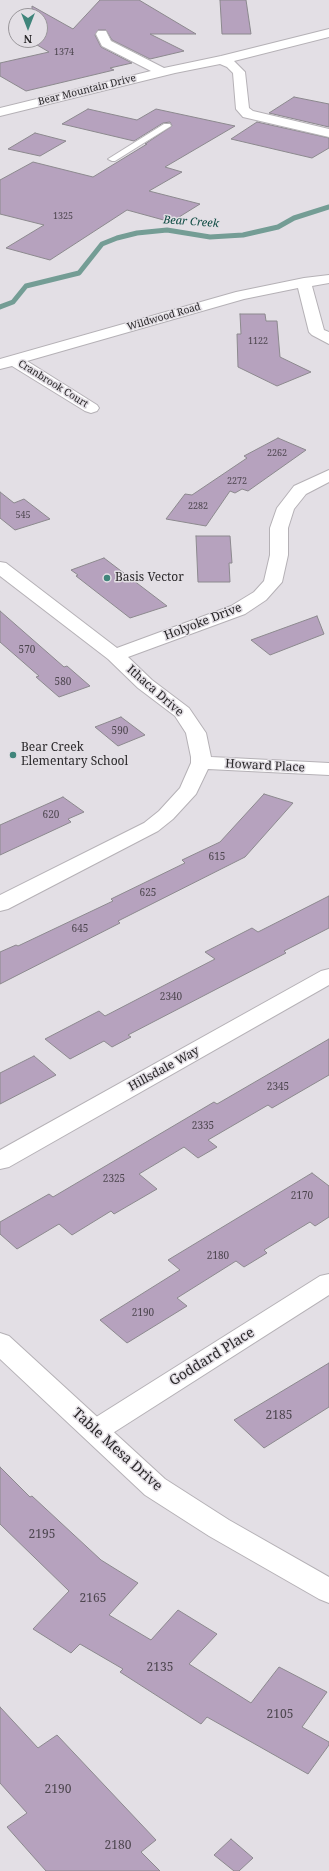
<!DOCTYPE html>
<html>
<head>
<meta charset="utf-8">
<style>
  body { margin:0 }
  #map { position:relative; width:329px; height:1871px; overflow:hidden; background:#e3dfe5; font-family:"Noto Serif",serif }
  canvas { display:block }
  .north { position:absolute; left:8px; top:8px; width:40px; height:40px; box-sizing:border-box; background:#e3dfe5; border:1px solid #99969a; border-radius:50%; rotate:180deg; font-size:11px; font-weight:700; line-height:16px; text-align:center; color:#2a282a }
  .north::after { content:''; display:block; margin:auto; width:14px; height:18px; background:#40857b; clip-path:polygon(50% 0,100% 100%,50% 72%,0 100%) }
</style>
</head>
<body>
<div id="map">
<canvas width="329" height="1871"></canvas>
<div class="north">N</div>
</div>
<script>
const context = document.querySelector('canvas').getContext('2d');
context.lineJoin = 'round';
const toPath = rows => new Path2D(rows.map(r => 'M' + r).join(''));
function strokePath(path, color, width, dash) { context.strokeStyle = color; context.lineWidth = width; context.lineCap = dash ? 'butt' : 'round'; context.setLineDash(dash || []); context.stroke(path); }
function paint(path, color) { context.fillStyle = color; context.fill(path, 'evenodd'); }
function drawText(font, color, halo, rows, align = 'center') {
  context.font = font + ' "Noto Serif",serif'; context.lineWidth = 3; context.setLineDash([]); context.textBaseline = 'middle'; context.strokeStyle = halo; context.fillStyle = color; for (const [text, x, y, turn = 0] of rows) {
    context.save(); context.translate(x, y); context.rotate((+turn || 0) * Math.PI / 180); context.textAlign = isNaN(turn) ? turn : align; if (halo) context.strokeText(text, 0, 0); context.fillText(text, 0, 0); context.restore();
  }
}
const stream = toPath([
  [0,307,13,302,26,286,79,273,102,244,117,238,137,233,167,230,210,237,243,235,278,227,294,218,329,207]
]);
const building = toPath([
  [100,0,139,0,196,34,150,34,184,51,150,59,112,40,106,30,98,30,95,35,101,47,132,63,110,68,114,70,26,91,0,76,0,63,49,52,32,42,32,40,40,40,40,16,32,16,32,6,73,29,100,0],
  [220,0,246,0,251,34,222,34,220,0],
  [294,97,329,104,329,127,269,113,294,97],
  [88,109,137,120,156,109,235,126,165,167,182,172,149,191,200,204,171,222,127,210,50,260,6,248,44,225,0,214,0,180,33,162,93,177,147,144,145,144,172,126,170,122,163,123,134,141,62,124,88,109],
  [257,122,329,138,329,148,312,158,231,139,257,122],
  [35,133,66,141,40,156,8,149,35,133],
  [240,314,265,314,266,321,277,321,280,357,311,372,277,386,238,367,237,334,241,334,240,314],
  [278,438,306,450,248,491,242,489,235,493,230,491,206,526,166,519,185,494,192,495,247,458,244,456,278,438],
  [0,492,14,503,24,499,50,519,15,530,0,518,0,492],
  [196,536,230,536,232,563,229,563,230,582,198,582,196,536],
  [104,558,167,606,130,618,76,576,78,575,71,570,104,558],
  [0,611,64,667,67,666,90,686,59,697,36,677,39,676,0,642,0,611],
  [317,616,324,634,270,655,251,640,317,616],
  [121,717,145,735,118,746,95,727,121,717],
  [264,794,293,803,245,857,118,921,120,923,0,984,0,952,16,945,18,946,113,901,111,899,185,863,182,860,220,842,264,794],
  [63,797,84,812,68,819,71,822,0,855,0,825,63,797],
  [329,896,329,928,284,951,286,953,128,1035,131,1037,112,1047,104,1041,70,1059,45,1039,99,1011,105,1016,215,959,205,952,252,928,258,932,329,896],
  [329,1039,329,1075,272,1108,268,1105,208,1140,217,1147,198,1158,184,1147,139,1174,157,1189,114,1214,111,1211,72,1235,59,1224,17,1249,0,1234,0,1222,49,1194,53,1197,214,1102,217,1104,329,1039],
  [34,1056,56,1075,0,1104,0,1073,34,1056],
  [312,1173,329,1186,329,1217,315,1226,310,1222,264,1250,267,1253,244,1267,236,1261,177,1298,187,1306,127,1343,100,1320,180,1270,168,1260,312,1173],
  [329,1363,329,1407,264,1448,234,1420,329,1363],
  [0,1467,30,1497,32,1496,101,1560,138,1583,109,1615,151,1640,178,1610,217,1634,189,1664,251,1703,279,1667,327,1692,302,1727,329,1742,329,1745,308,1774,207,1717,201,1724,120,1672,123,1669,80,1644,71,1653,33,1629,69,1591,0,1524,0,1467],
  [0,1707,38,1748,57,1735,156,1840,141,1852,160,1871,46,1871,7,1827,27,1813,0,1783,0,1707],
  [231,1839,253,1858,239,1871,234,1871,214,1855,231,1839]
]);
const lane = toPath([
  [164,124,170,124,171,126,115,161,112,161,108,159,164,124]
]);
const street = toPath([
  [329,29,329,37,234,61,245,72,249,108,253,111,329,129,329,137,243,117,236,109,233,73,227,67,220,64,175,73,0,116,0,108,151,71,102,46,96,34,98,31,106,31,111,41,164,68,221,56,329,29],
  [329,275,329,283,312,286,324,330,329,332,329,344,312,335,309,332,298,288,244,299,27,361,97,405,99,408,97,411,91,413,85,411,12,366,0,369,0,359,236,292,304,278,329,275],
  [329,470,329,482,306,494,294,509,288,528,288,555,282,582,266,600,245,614,128,657,152,680,189,708,206,733,211,757,329,763,329,775,208,769,196,794,173,819,158,831,8,909,0,911,0,895,144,823,159,811,180,788,191,763,191,757,186,733,175,716,138,688,108,659,0,576,0,562,6,563,117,648,231,606,254,592,264,581,270,555,270,528,277,508,294,486,329,470],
  [329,969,329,985,9,1167,0,1169,0,1150,321,971,329,969],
  [329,1274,329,1295,105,1438,95,1441,85,1438,81,1431,85,1424,320,1276,329,1274]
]);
const secondary = toPath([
  [0,1333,9,1336,165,1479,229,1520,329,1577,329,1603,319,1599,209,1536,145,1495,0,1359,0,1333]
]);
const markers = [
  [107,578,4,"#40857b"],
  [13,755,4,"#40857b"]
];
const farNumbernames = [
  ["1374",64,52],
  ["1325",63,216],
  ["1122",258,341],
  ["2262",277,453],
  ["2272",237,481],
  ["2282",198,506],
  ["545",23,515]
];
const farStreetnames = [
  ["Bear Mountain Drive",87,90,-14],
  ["Wildwood Road",164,317,-16],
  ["Cranbrook Court",53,384,32]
];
const numberNames = [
  ["570",27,650],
  ["580",63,682],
  ["590",120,731],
  ["620",51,815],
  ["615",217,857],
  ["625",148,893],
  ["645",80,929],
  ["2340",171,997],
  ["2345",278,1087],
  ["2335",203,1126],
  ["2325",114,1179],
  ["2170",302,1196],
  ["2180",218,1256],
  ["2190",143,1313]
];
const farWaternames = [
  ["Bear Creek",191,222,4]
];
const poiNames = [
  ["Basis Vector",115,578],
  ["Bear Creek",21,748],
  ["Elementary School",21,762]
];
const streetNames = [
  ["Holyoke Drive",203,622,-21],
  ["Ithaca Drive",155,691,41],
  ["Howard Place",265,766,3],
  ["Hillsdale Way",164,1069,-29]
];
const nearNumbernames = [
  ["2185",279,1416],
  ["2195",42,1535],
  ["2165",93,1599],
  ["2135",160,1668],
  ["2105",280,1715],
  ["2190",58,1790],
  ["2180",118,1846]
];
const nearStreetnames = [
  ["Goddard Place",212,1357,-32],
  ["Table Mesa Drive",117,1450,42]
];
strokePath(stream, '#749d95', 5);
paint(building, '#b6a2be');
strokePath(building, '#8c898e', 1);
strokePath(lane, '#b5b1b6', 2);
strokePath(street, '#b5b1b6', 2);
strokePath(secondary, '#b5b1b6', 2);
paint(lane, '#fff');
paint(street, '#fff');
paint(secondary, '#fff');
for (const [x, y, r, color] of markers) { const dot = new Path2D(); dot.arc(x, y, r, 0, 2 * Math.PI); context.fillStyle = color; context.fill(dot); strokePath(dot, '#e3dfe5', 1.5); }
drawText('9px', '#4d464f', null, farNumbernames);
drawText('10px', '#2a282a', '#e3dfe5', farStreetnames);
drawText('10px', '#4d464f', null, numberNames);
drawText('italic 11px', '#0d4a42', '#e3dfe5', farWaternames);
drawText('12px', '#2a282a', '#e3dfe5', poiNames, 'left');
drawText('12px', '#2a282a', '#e3dfe5', streetNames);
drawText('12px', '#4d464f', null, nearNumbernames);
drawText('14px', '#2a282a', '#e3dfe5', nearStreetnames);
</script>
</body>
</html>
